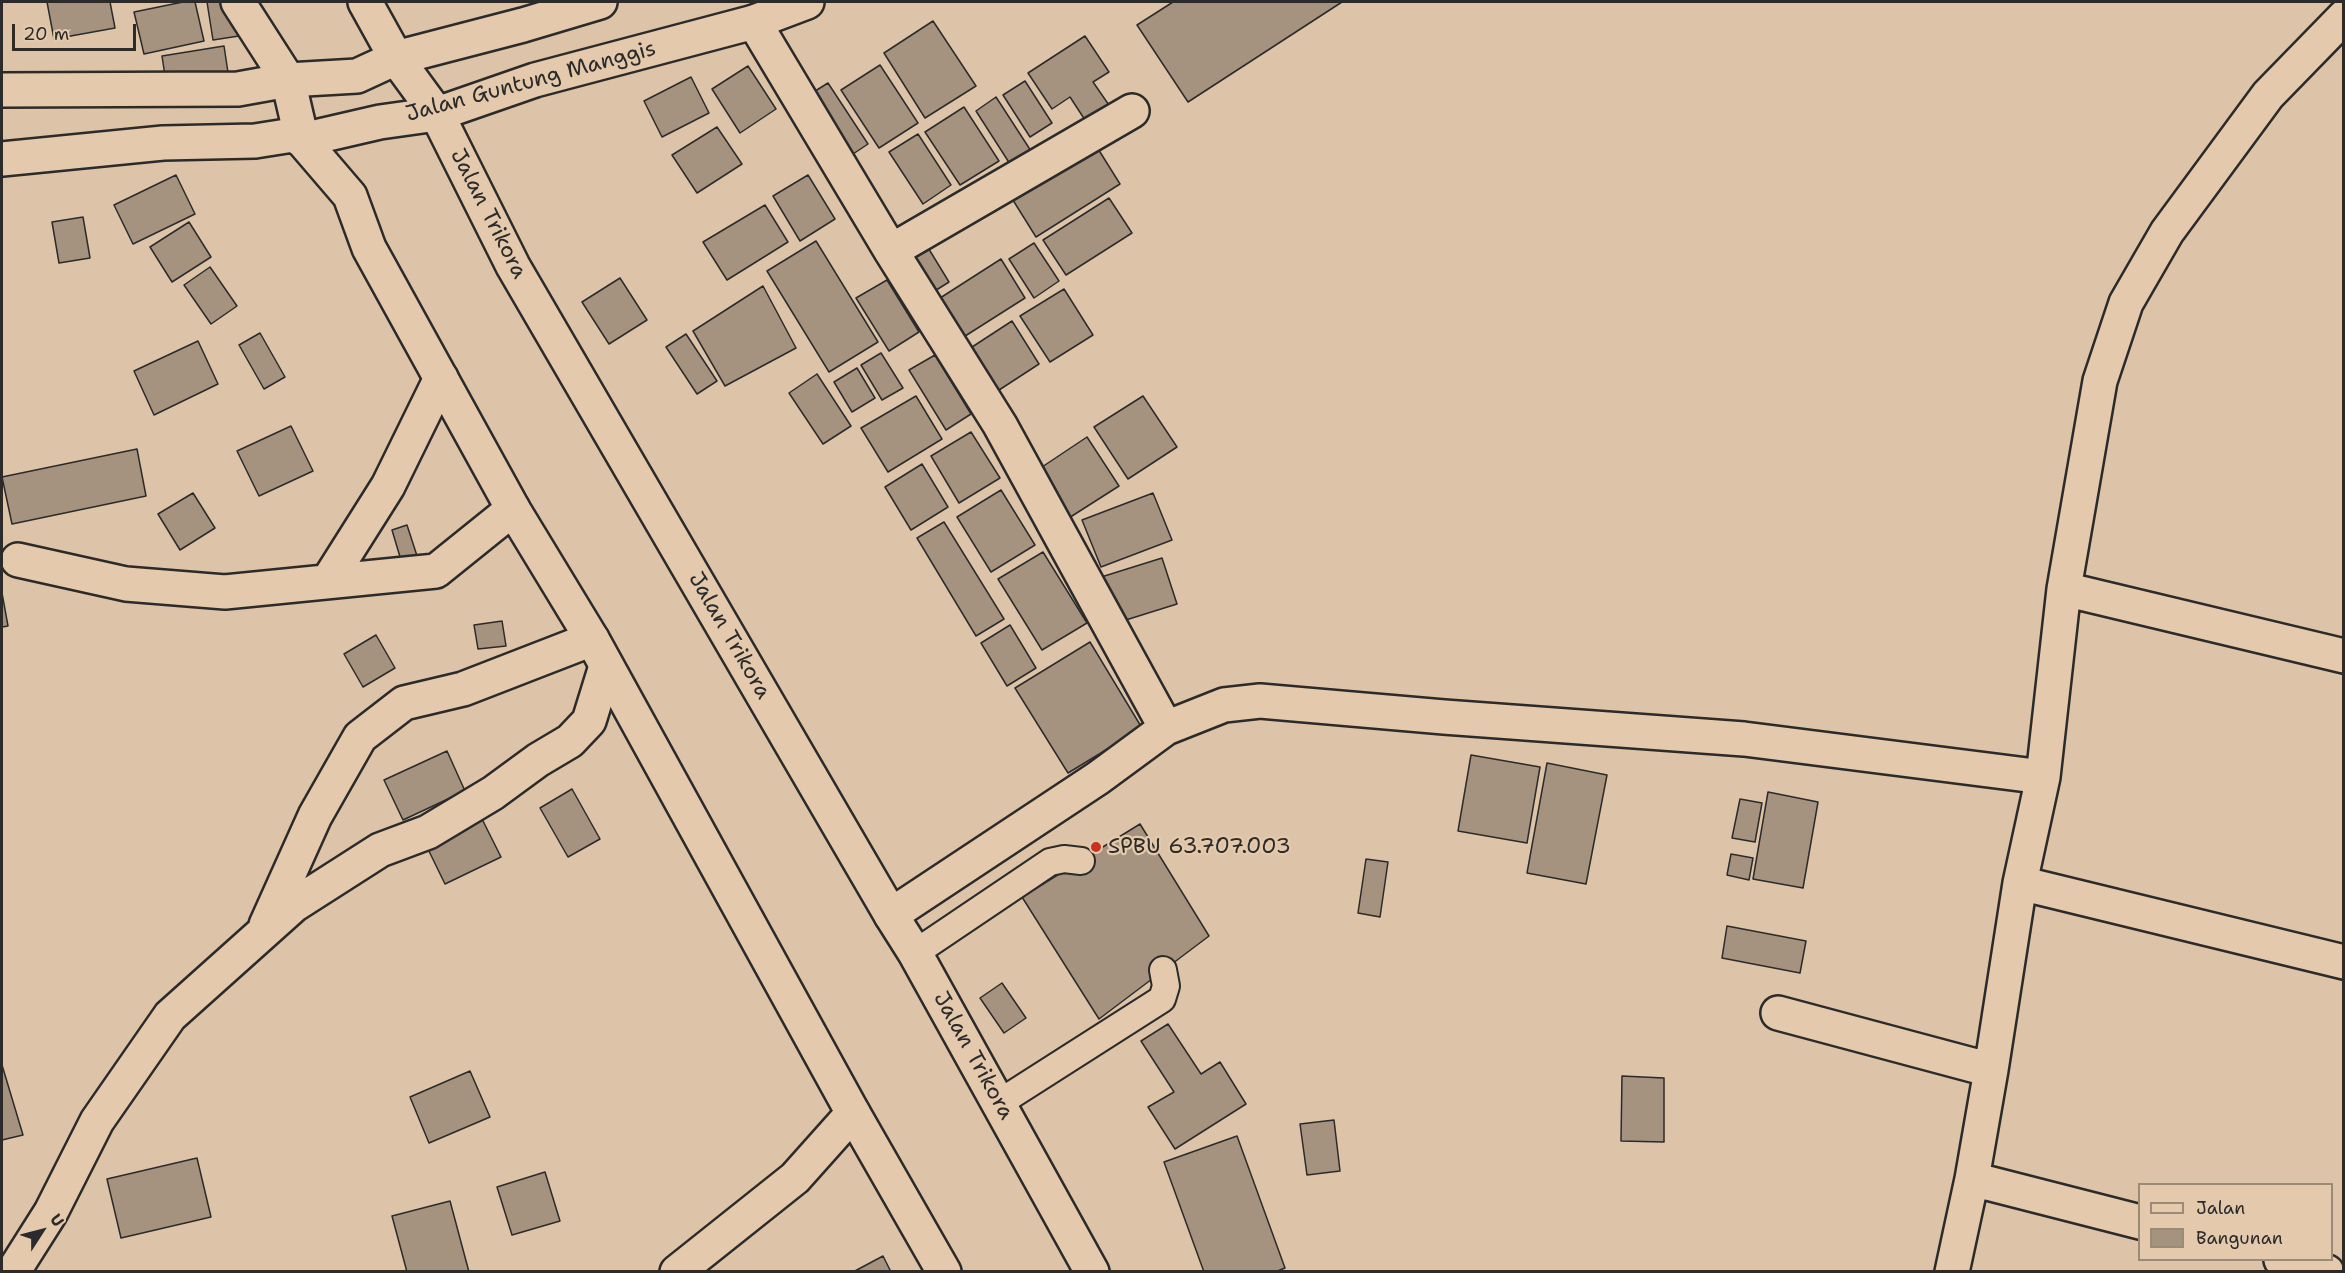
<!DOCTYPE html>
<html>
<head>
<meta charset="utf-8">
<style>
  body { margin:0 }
  #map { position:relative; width:2345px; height:1273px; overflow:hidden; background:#ddc3a7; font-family:"Shantell Sans",sans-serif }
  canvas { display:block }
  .frame { position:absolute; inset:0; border:3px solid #2b2b2b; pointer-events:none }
  .legend { position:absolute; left:2138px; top:1183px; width:195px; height:78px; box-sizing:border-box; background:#e4c9ac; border:2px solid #9a8a78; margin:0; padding:8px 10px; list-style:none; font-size:18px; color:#2b2b2b }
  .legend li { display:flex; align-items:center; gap:12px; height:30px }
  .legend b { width:30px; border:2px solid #9a8a78 }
  .north { position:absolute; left:12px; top:1201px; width:60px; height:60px; -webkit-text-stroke:4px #e4c9ac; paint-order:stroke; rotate:54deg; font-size:16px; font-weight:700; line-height:24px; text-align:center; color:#2b2b2b }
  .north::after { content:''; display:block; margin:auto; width:21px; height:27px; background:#2b2b2b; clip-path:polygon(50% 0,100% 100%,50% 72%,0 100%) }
  .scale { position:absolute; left:12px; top:24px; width:124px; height:27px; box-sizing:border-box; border:3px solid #2b2b2b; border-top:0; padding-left:8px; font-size:18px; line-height:21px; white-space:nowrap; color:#2b2b2b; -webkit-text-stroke:4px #e4c9ac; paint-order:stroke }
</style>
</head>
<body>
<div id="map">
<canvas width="2345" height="1273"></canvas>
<div class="frame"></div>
<ul class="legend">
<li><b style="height:8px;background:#e4c9ac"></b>Jalan</li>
<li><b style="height:16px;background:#a59380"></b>Bangunan</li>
</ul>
<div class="north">U</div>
<div class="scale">20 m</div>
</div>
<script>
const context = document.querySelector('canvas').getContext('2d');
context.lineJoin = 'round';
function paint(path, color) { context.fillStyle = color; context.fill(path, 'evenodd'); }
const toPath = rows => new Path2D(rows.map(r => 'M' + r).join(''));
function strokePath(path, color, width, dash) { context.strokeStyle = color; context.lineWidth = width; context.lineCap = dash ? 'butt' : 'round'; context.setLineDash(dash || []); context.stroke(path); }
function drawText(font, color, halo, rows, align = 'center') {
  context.font = font + ' "Shantell Sans",sans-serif'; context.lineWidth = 4.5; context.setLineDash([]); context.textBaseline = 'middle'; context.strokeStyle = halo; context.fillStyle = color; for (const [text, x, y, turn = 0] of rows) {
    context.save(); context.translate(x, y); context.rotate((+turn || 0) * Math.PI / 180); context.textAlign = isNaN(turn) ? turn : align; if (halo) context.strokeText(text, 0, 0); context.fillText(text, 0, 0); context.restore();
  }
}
const building = toPath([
  [47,2,110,2,115,28,54,39,47,2],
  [183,2,195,2,204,41,144,54,134,12,183,2],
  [207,2,233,2,239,36,213,40,207,2],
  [1173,2,1342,2,1188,102,1137,25,1173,2],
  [933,21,976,86,925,118,884,53,933,21],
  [1085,36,1109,72,1093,82,1111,108,1087,123,1070,97,1052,109,1028,73,1085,36],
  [224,46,229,79,167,89,162,56,224,46],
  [880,65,918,123,879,148,841,90,880,65],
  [748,66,776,109,740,133,712,89,748,66],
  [691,77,709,113,662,137,644,101,691,77],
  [1025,81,1052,123,1030,137,1003,95,1025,81],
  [828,83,868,144,844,160,804,98,828,83],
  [996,97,1031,151,1010,164,976,111,996,97],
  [964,107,999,161,960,185,925,132,964,107],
  [717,127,742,164,697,193,672,155,717,127],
  [918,134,951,185,923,204,889,152,918,134],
  [1095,144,1120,184,1036,237,1011,197,1095,144],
  [176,175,195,214,133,244,114,205,176,175],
  [808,175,835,219,800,241,773,196,808,175],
  [1109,198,1132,233,1066,275,1043,240,1109,198],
  [765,205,788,242,727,280,703,242,765,205],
  [83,217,90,258,59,263,52,222,83,217],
  [189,222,211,257,172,282,150,247,189,222],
  [816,241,878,342,829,372,767,271,816,241],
  [1034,243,1059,281,1034,298,1009,259,1034,243],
  [927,246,949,282,930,294,907,259,927,246],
  [1001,259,1025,298,962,338,937,300,1001,259],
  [210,267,237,306,211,324,184,285,210,267],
  [620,278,647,320,609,344,582,302,620,278],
  [887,280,919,332,889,351,856,298,887,280],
  [763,286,796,348,725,386,693,331,763,286],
  [1064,289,1093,335,1050,362,1020,316,1064,289],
  [1012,321,1039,364,996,392,969,349,1012,321],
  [260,333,285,377,264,389,239,345,260,333],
  [686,334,717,381,697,394,666,347,686,334],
  [198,341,218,384,154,415,134,371,198,341],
  [881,353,903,388,882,400,861,365,881,353],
  [935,355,971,414,946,430,909,370,935,355],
  [857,368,875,398,852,412,834,382,857,368],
  [817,374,851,426,823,444,789,393,817,374],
  [916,396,942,439,888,472,861,428,916,396],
  [1143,396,1177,447,1128,479,1094,427,1143,396],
  [291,426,313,471,259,496,237,451,291,426],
  [971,432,1000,478,959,503,931,456,971,432],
  [1087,437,1119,486,1061,523,1030,475,1087,437],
  [137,449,146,496,12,524,2,477,137,449],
  [922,464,948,507,911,530,885,487,922,464],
  [1001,490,1035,545,991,572,957,517,1001,490],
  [193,493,215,528,180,550,158,514,193,493],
  [1153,493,1172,540,1101,567,1082,520,1153,493],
  [944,522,1004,619,976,636,917,538,944,522],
  [407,525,419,562,403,567,392,530,407,525],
  [1043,552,1087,623,1042,650,998,579,1043,552],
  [1162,558,1177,604,1113,624,1098,578,1162,558],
  [2,593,8,626,2,627,2,593],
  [502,621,506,646,478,649,474,625,502,621],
  [1010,625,1036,668,1007,686,981,643,1010,625],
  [376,635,395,668,363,687,344,654,376,635],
  [1090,642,1142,728,1068,773,1015,688,1090,642],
  [447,751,465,791,403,820,384,780,447,751],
  [1471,755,1540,767,1527,843,1458,831,1471,755],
  [1547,763,1607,775,1586,884,1527,873,1547,763],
  [572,789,600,839,568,857,540,808,572,789],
  [1768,792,1818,802,1803,888,1753,879,1768,792],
  [1740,799,1762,803,1755,842,1732,838,1740,799],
  [481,817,501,857,445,884,425,843,481,817],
  [1140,824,1209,936,1099,1019,1022,897,1140,824],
  [1731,854,1753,858,1749,880,1727,875,1731,854],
  [1366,859,1388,862,1380,917,1358,913,1366,859],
  [1727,926,1806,941,1800,973,1722,958,1727,926],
  [1002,983,1026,1018,1004,1033,980,998,1002,983],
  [1168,1024,1201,1074,1220,1062,1246,1104,1175,1149,1148,1107,1174,1092,1141,1041,1168,1024],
  [2,1065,23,1135,2,1140,2,1065],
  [470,1071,490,1117,429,1143,410,1097,470,1071],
  [1622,1076,1664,1078,1664,1142,1621,1141,1622,1076],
  [1334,1120,1340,1171,1307,1175,1300,1124,1334,1120],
  [1237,1136,1285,1268,1275,1272,1204,1272,1164,1162,1237,1136],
  [197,1158,211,1217,121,1238,107,1179,197,1158],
  [545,1172,560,1221,512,1235,497,1187,545,1172],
  [450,1201,469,1272,407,1272,392,1216,450,1201],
  [883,1256,891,1272,853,1272,883,1256]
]);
const service = toPath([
  [915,953,1050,862,1064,859,1081,861],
  [999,1103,1162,999,1166,986,1163,970]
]);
const minor = toPath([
  [754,22,891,251,1000,425,1166,728],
  [891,251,1132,111],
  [18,560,126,584,225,592,436,571,513,509],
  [328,581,388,486,441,378],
  [2064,589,2344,656],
  [2020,883,2344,962],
  [891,915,1098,778,1166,728,1224,705,1260,701,1444,717,1744,739,2043,777],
  [266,925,315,816,360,737,404,703,463,689,592,639],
  [1778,1013,1991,1070],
  [1972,1179,2140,1222],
  [2281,1260,2327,1272],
  [13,1272,51,1212,97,1121,170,1016,294,905,380,850,428,832,493,793,538,760,570,741,589,721,606,666],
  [677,1272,795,1178,853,1113],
  [1952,1272,1972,1179,1991,1070,2020,883,2043,777,2064,589,2100,381,2126,303,2167,232,2268,95,2344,17]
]);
const tertiary = toPath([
  [2,90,238,89,288,80,357,76,396,58,523,25,600,2],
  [2,159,163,143,255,141,293,135,302,140,380,122,437,114,535,80,754,22,807,2]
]);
const primary = toPath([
  [238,2,288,80,302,140,350,196,369,248,513,509,592,639,853,1113,944,1272],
  [365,2,396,58,437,114,513,266,891,915,915,953,1092,1272]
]);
const markers = [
  [1096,847,6,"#c8321e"]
];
const streetNames = [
  ["Jalan Guntung Manggis",531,82,-15],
  ["Jalan Trikora",488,214,63],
  ["Jalan Trikora",729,636,60],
  ["Jalan Trikora",973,1056,61]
];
const poiNames = [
  ["SPBU 63.707.003",1108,847]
];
paint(building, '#a59380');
strokePath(building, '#2b2b2b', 1.5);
strokePath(service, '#2b2b2b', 30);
strokePath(minor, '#2b2b2b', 38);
strokePath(tertiary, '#2b2b2b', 38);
strokePath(primary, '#2b2b2b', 38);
strokePath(service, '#e4c9ac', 26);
strokePath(minor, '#e4c9ac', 33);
strokePath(tertiary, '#e4c9ac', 33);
strokePath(primary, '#e4c9ac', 33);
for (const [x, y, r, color] of markers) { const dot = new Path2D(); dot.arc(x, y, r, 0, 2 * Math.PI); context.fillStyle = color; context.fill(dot); strokePath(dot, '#e4c9ac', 2); }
drawText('22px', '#2b2b2b', '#e4c9ac', streetNames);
drawText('22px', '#2b2b2b', '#e4c9ac', poiNames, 'left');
</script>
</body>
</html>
